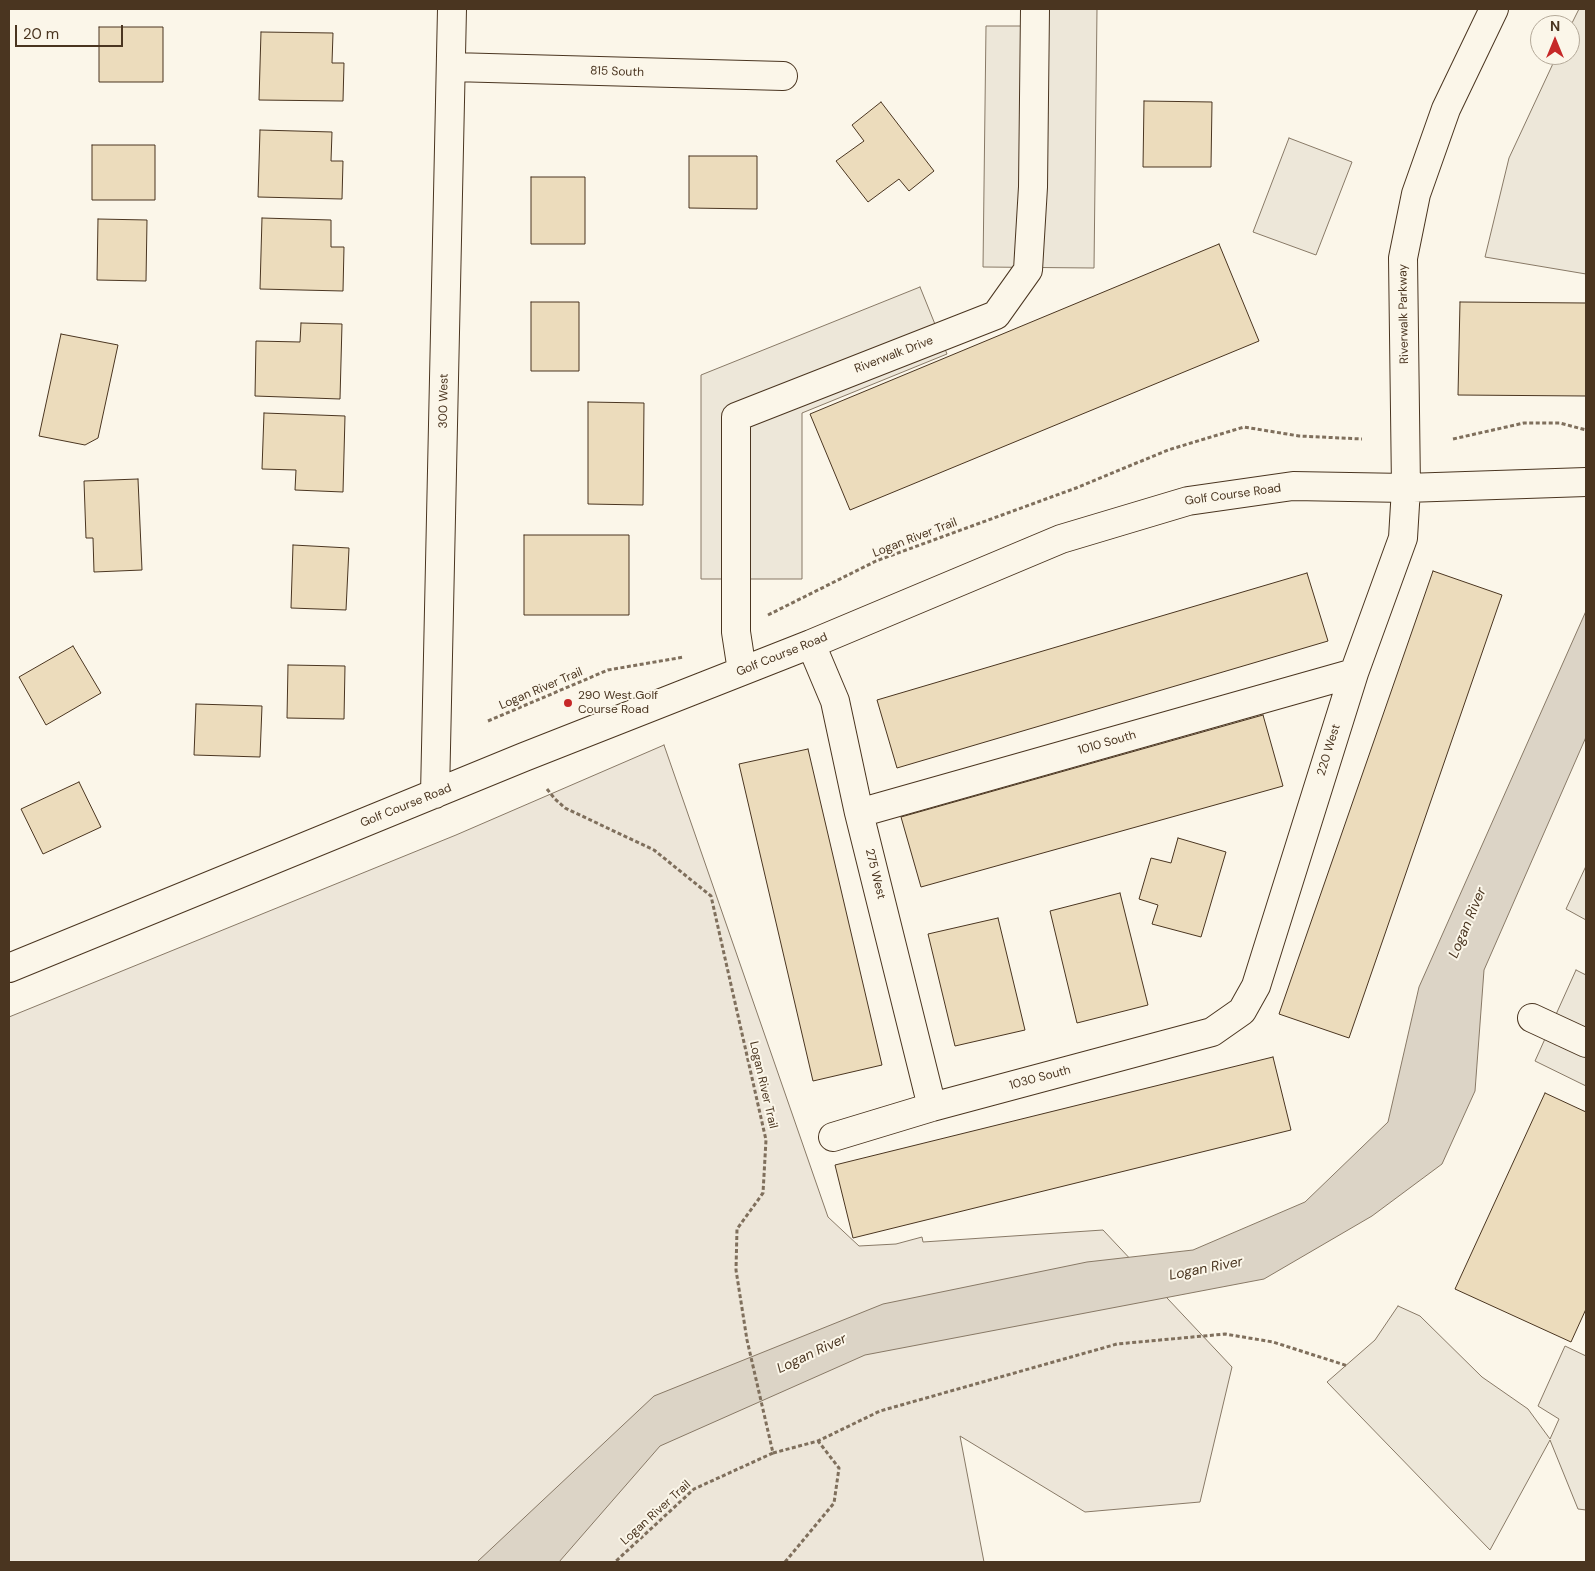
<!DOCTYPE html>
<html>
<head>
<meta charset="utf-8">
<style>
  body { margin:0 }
  #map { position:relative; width:1595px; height:1571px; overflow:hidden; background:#fbf6e9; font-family:"DM Sans",sans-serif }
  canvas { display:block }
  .frame { position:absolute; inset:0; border:10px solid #4a3520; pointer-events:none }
  .north { position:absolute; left:1530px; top:15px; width:50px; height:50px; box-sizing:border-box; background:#fbf6e9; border:1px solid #b4a999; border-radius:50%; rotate:0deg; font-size:14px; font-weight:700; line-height:20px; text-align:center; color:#4a3520 }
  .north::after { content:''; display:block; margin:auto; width:18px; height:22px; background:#c62828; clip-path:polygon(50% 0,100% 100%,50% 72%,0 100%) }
  .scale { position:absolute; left:15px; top:25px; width:108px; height:22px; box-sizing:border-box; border:2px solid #4a3520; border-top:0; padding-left:6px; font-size:15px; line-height:18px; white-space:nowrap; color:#4a3520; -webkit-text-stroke:4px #fbf6e9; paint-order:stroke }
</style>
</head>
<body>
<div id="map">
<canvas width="1595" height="1571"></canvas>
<div class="frame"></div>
<div class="north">N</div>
<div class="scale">20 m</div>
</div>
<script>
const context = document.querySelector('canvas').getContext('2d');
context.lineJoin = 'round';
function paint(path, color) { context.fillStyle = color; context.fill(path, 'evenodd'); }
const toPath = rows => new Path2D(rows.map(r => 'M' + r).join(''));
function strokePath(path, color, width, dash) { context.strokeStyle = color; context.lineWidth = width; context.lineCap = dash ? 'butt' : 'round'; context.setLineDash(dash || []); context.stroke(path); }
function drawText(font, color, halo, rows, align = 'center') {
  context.font = font + ' "DM Sans",sans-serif'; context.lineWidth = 4; context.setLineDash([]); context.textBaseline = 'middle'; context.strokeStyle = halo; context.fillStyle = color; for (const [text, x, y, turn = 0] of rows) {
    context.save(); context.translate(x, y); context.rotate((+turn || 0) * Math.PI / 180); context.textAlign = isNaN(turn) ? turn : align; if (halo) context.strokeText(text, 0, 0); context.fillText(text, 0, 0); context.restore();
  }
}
const green = toPath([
  [664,745,828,1217,859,1246,896,1244,922,1237,923,1242,1103,1230,1232,1367,1200,1502,1085,1512,960,1436,984,1562,9,1562,9,1017,456,835,664,745]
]);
const parking = toPath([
  [1022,9,1097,9,1094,268,983,267,986,26,1021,26,1022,9],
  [1579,9,1586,9,1586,274,1485,257,1509,158,1557,55,1570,55,1570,27,1579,9],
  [1289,138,1352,162,1316,255,1253,232,1289,138],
  [920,287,947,354,802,413,802,579,701,579,701,375,920,287],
  [1586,866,1586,920,1566,909,1586,866],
  [1576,970,1586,975,1586,1086,1535,1061,1576,970],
  [1398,1306,1420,1316,1482,1377,1528,1409,1550,1439,1559,1419,1538,1406,1565,1346,1586,1356,1586,1510,1578,1509,1550,1440,1490,1550,1327,1382,1375,1340,1398,1306]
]);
const water = toPath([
  [1586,611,1586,737,1484,970,1475,1091,1442,1164,1372,1216,1264,1279,865,1355,660,1446,559,1562,477,1562,654,1396,883,1304,1087,1262,1193,1250,1305,1202,1388,1122,1419,987,1586,611]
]);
const building = toPath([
  [99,27,163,27,163,82,99,82,99,27],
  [261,32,333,33,332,63,344,63,343,101,259,100,261,32],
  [1144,101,1212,102,1211,167,1143,167,1144,101],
  [881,102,934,171,909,191,899,179,868,202,836,161,864,141,852,125,881,102],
  [260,130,332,132,331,161,343,161,342,199,258,197,260,130],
  [92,145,155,145,155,200,92,200,92,145],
  [689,156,757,156,757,209,689,208,689,156],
  [531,177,585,177,585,244,531,244,531,177],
  [262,218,331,220,331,247,344,247,343,291,260,289,262,218],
  [98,219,147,220,146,281,97,280,98,219],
  [1219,244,1259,341,850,510,810,414,1219,244],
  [531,302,579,302,579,371,531,371,531,302],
  [1460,302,1586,303,1586,396,1458,395,1460,302],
  [301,323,342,324,340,399,255,396,256,341,300,342,301,323],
  [61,334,118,345,98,438,85,445,39,436,61,334],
  [588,402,644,403,643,505,588,504,588,402],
  [264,413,345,416,343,492,295,490,296,470,262,469,264,413],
  [138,479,142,570,94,572,93,538,86,538,84,481,138,479],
  [524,535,629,535,629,615,524,615,524,535],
  [293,545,349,548,346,610,291,608,293,545],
  [1433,571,1502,595,1349,1038,1279,1014,1433,571],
  [1307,573,1328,641,897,768,877,700,1307,573],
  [73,646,101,693,46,725,19,677,73,646],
  [288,665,345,666,344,719,287,718,288,665],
  [196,704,262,706,260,757,194,755,196,704],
  [1263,715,1283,786,921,887,901,817,1263,715],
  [808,749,882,1065,813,1081,739,764,808,749],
  [79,782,101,827,43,854,21,809,79,782],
  [1178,838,1226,852,1201,937,1152,924,1158,905,1139,899,1151,858,1171,863,1178,838],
  [1120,893,1148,1005,1077,1023,1050,911,1120,893],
  [998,918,1025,1030,955,1046,928,934,998,918],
  [1273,1057,1291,1130,853,1238,835,1165,1273,1057],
  [1545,1093,1586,1112,1586,1309,1571,1342,1455,1289,1545,1093]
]);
const path = toPath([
  [1453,439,1524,423,1560,423,1586,430],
  [768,615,876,561,1076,488,1168,450,1244,427,1299,436,1362,439],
  [488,721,608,670,684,657],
  [547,789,555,799,565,808,654,850,711,896,766,1140,763,1193,737,1229,736,1270,747,1340,773,1453,694,1489,615,1562],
  [773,1453,818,1441,880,1411,1117,1344,1225,1334,1273,1342,1348,1366],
  [785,1562,834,1503,839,1468,818,1441]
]);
const minor = toPath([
  [452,67,783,76],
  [811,644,835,701,859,813,932,1107],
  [742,671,736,632,736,417,996,315,1028,270,1033,187,1035,9],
  [435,794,452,9],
  [859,813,1354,673],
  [9,968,524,757,811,644,1061,539,1188,501,1293,486,1406,488,1586,482],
  [1532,1018,1586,1043],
  [833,1137,932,1107,1212,1032,1242,1011,1256,986,1354,673,1403,538,1406,488,1403,258,1416,194,1446,109,1494,9]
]);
const markers = [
  [568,703,5,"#c62828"]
];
const streetNames = [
  ["815 South",617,72,2],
  ["Riverwalk Parkway",1404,314,-91],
  ["Riverwalk Drive",894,355,-21],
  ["300 West",444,401,-89],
  ["Golf Course Road",1233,495,-8],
  ["Logan River Trail",915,538,-21],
  ["Golf Course Road",782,655,-22],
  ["Logan River Trail",541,689,-23],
  ["1010 South",1107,743,-16],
  ["220 West",1329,750,-73],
  ["Golf Course Road",406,806,-22],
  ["275 West",875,874,76],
  ["1030 South",1040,1078,-15],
  ["Logan River Trail",763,1085,77],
  ["Logan River Trail",656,1513,-42]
];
const poiNames = [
  ["290 West Golf",578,696],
  ["Course Road",578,710]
];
const waterNames = [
  ["Logan River",1468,923,-67],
  ["Logan River",1206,1269,-11],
  ["Logan River",812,1354,-25]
];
paint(green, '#ede6d9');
strokePath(green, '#887966', 1);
paint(parking, '#ede7d9');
strokePath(parking, '#887966', 1);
paint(water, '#dcd4c6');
strokePath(water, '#887966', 1);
paint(building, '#ecdcbc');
strokePath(building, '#4a3520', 1);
strokePath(minor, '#4a3520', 30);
strokePath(path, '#7f6f5c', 3, [4, 2.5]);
strokePath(minor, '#fbf6e9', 28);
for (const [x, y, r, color] of markers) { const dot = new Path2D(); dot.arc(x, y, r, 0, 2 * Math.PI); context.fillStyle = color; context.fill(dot); strokePath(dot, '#fbf6e9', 2); }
drawText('12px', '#4a3520', '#fbf6e9', streetNames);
drawText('12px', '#4a3520', '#fbf6e9', poiNames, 'left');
drawText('italic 14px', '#4a3520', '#fbf6e9', waterNames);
</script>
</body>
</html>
